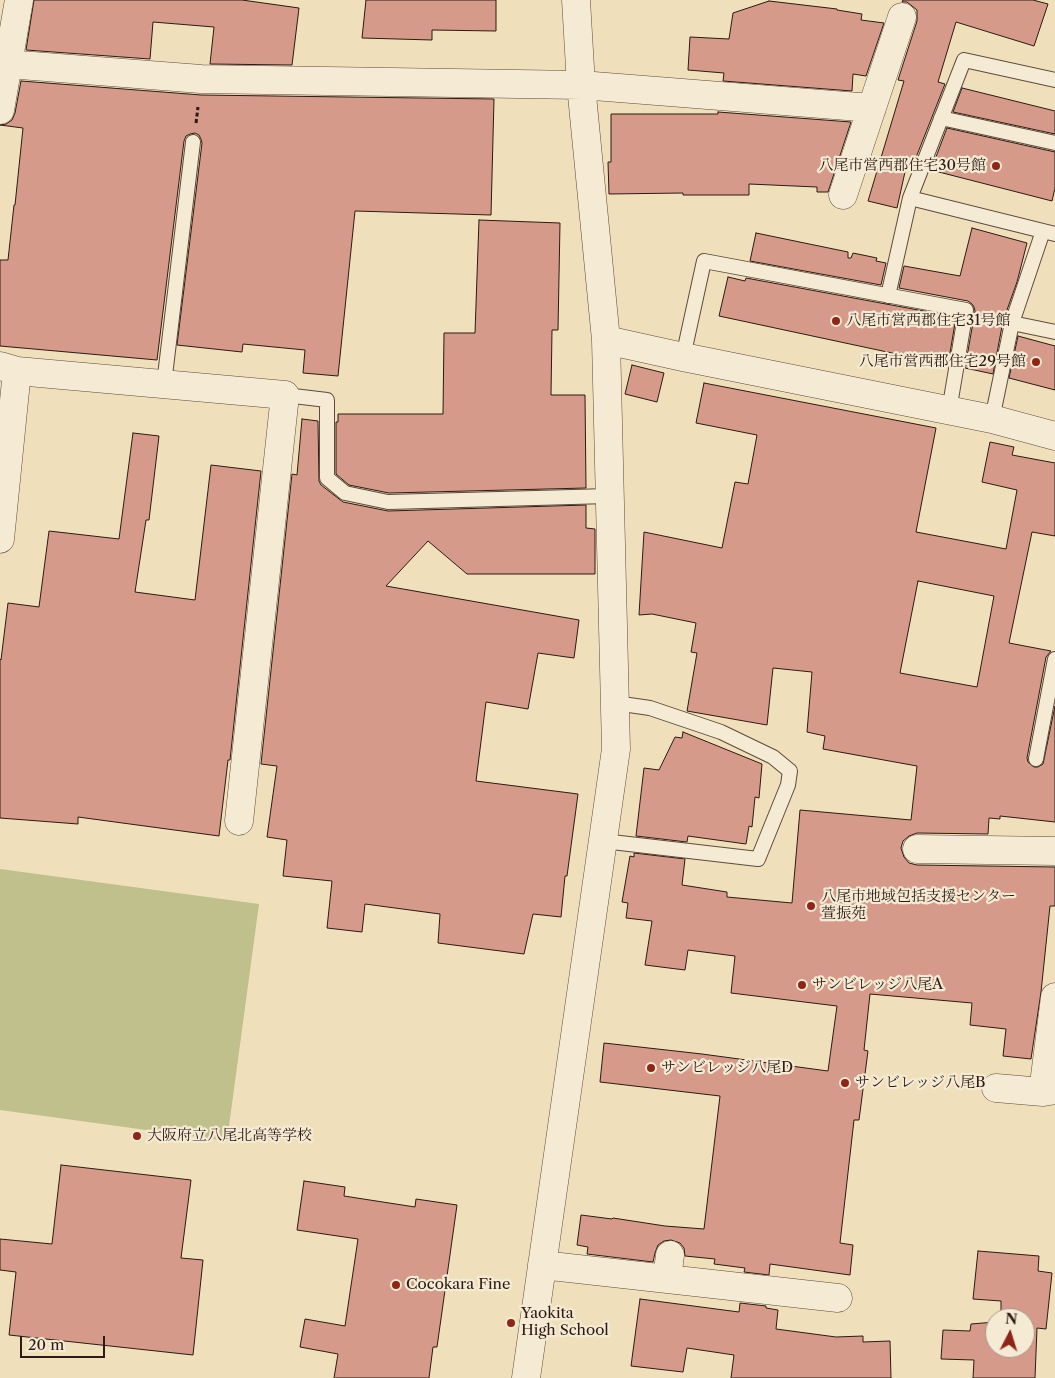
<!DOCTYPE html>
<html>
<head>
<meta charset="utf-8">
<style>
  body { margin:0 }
  #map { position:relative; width:1055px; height:1378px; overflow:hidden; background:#f0dfbb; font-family:"Libre Caslon Text",serif }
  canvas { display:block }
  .north { position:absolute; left:985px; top:1308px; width:50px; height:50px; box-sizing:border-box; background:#f5ead3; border:1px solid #a59786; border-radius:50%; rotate:5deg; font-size:14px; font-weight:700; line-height:20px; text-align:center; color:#2c1a13 }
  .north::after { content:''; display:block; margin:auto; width:18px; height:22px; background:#8f2418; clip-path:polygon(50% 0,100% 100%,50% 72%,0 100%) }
  .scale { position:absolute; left:20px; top:1336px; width:85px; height:22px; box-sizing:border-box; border:2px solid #2c1a13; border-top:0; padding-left:6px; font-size:15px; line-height:18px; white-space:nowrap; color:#2c1a13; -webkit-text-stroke:4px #f5ead3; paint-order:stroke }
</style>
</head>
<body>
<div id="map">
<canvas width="1055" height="1378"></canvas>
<div class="north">N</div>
<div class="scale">20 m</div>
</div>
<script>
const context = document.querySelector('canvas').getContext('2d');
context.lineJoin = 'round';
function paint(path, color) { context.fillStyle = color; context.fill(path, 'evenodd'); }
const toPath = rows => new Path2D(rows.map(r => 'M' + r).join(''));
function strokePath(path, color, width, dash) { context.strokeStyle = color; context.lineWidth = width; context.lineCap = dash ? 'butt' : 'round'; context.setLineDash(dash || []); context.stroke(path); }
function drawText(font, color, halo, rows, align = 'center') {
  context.font = font + ' "Libre Caslon Text","Noto Serif JP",serif'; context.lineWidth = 4.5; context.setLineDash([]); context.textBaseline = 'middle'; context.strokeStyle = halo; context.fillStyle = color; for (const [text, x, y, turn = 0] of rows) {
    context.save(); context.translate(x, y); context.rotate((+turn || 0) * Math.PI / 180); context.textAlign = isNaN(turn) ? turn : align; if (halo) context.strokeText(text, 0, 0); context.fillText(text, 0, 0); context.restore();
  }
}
const green = toPath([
  [0,869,259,904,227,1141,0,1110]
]);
const building = toPath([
  [34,0,242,0,299,8,292,65,210,64,214,27,153,22,150,59,26,50,34,0],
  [366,0,496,0,496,31,432,30,432,40,362,38,366,0],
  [903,0,1033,0,1048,4,1034,46,956,22,938,82,945,84,913,165,907,163,897,208,868,201,904,81,898,80,917,21,917,10,907,2,902,2,903,0],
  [769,1,837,9,837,10,862,14,861,20,884,23,866,76,853,74,852,91,723,81,724,73,688,70,690,37,729,39,733,13,769,1],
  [21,81,201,95,494,99,491,215,355,211,338,376,303,373,305,350,243,344,242,352,177,345,202,143,201,139,199,135,195,133,190,134,186,136,184,141,157,360,0,346,0,260,8,260,14,205,15,205,23,128,0,125,6,124,12,120,15,113,21,81],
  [962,88,1055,111,1055,134,953,112,962,88],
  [718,112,851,122,828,192,817,192,817,187,749,184,749,195,683,195,683,193,609,194,608,162,611,162,611,114,718,114,718,112],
  [947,128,1055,152,1055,188,1052,201,931,170,947,128],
  [479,220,560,223,558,330,552,330,551,395,585,395,586,488,389,493,349,485,336,474,336,422,338,422,338,414,443,414,444,333,475,333,479,220],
  [972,228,1027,243,1017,282,1003,321,993,374,965,368,975,311,974,307,972,304,968,301,899,288,904,266,960,276,972,228],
  [756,233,848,252,848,258,851,258,853,253,877,258,876,261,886,263,881,285,750,261,756,233],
  [728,277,745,281,746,278,956,317,948,365,719,316,728,277],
  [1018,336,1055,346,1055,390,1009,378,1018,336],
  [632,365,664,373,657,402,625,394,632,365],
  [704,383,936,428,916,532,1006,549,1017,490,982,482,990,442,1014,447,1012,455,1055,463,1055,536,1032,532,1009,643,1051,651,1046,657,1027,758,1028,762,1034,767,1038,767,1043,764,1055,706,1055,822,1000,816,1000,819,989,818,988,834,917,833,909,836,903,841,901,848,904,857,909,863,917,865,1055,867,1055,906,1050,906,1041,992,1031,1059,1003,1056,1006,1029,970,1025,972,1003,870,994,864,1050,868,1051,859,1120,854,1120,840,1243,853,1245,850,1275,770,1264,769,1275,744,1272,745,1268,714,1264,715,1259,685,1256,684,1248,680,1243,671,1240,664,1241,658,1245,655,1253,653,1262,587,1254,588,1247,577,1245,581,1215,612,1219,613,1218,665,1226,704,1229,720,1096,600,1082,604,1043,702,1054,828,1071,837,1006,731,993,735,956,688,950,685,970,645,965,652,921,626,918,628,903,622,902,630,856,634,857,634,853,685,859,682,885,727,892,727,897,792,903,800,810,911,820,917,766,823,749,825,736,807,732,812,672,773,668,767,725,687,711,697,653,691,652,696,623,652,614,639,615,644,532,722,548,735,482,748,484,757,435,696,423,704,383],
  [918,581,994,596,977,687,900,673,918,581],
  [302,419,318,421,319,481,321,485,343,502,388,511,586,505,586,528,595,529,595,574,467,574,428,541,386,586,579,620,574,658,538,653,528,709,486,702,476,781,578,794,567,876,565,876,561,917,533,914,524,954,438,943,440,914,365,904,362,932,327,928,332,881,283,876,287,840,267,837,277,766,261,764,292,474,297,475,302,419],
  [133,433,159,436,149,520,146,520,135,592,195,600,211,465,261,471,230,760,228,760,219,836,78,817,78,824,0,818,0,659,1,660,8,603,39,607,49,531,119,539,133,433],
  [683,732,762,764,759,798,755,797,752,827,749,826,746,844,688,836,687,842,636,836,644,768,659,770,675,737,682,738,683,732],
  [61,1165,191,1180,181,1258,203,1260,193,1355,9,1335,16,1272,0,1270,0,1239,52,1244,61,1165],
  [304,1181,345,1187,344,1196,415,1207,416,1199,457,1205,437,1347,433,1347,429,1378,334,1378,338,1354,300,1347,305,1319,345,1326,358,1239,297,1230,304,1181],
  [978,1251,1039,1256,1038,1271,1052,1273,1046,1329,1037,1328,1035,1378,973,1378,974,1360,941,1359,943,1330,970,1331,971,1324,995,1322,995,1348,1025,1348,1025,1318,1001,1318,1001,1301,973,1299,978,1251],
  [640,1299,739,1312,740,1303,766,1306,766,1308,778,1310,776,1329,836,1337,863,1336,863,1342,890,1341,891,1378,731,1378,734,1355,687,1348,683,1372,631,1366,640,1299]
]);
const path = toPath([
  [196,123,198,107]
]);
const lane = toPath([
  [941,118,1055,143],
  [910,198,964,60,1055,80],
  [888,296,910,198,1055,234],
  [1012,323,1043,231],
  [683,357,704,261,966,310,949,411],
  [164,384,193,142],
  [285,395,327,400,327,478,345,493,388,502,609,496],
  [992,419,1012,323,1055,332],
  [1036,759,1055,659],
  [603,841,758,859,788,785,790,771,773,757,721,732,650,708,615,703]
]);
const street = toPath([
  [7,64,201,79,581,85,872,108],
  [0,110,19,0],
  [843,195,902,17],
  [606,340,683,357,992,419,1055,436],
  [0,366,17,371,285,395,239,821],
  [0,539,17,371],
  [917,849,1055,851],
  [996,1088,1043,1092,1055,1090],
  [1043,1092,1055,997],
  [542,1265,838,1298],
  [667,1279,670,1255],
  [526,1378,616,749,606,340,581,85,576,0]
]);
const markers = [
  [996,166,5,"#8f2418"],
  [836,321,5,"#8f2418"],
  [1036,362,5,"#8f2418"],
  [811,906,5,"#8f2418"],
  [802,985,5,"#8f2418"],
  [651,1068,5,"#8f2418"],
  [845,1083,5,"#8f2418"],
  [137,1136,5,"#8f2418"],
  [396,1285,5,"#8f2418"],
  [511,1323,5,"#8f2418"]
];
const poiNames = [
  ["八尾市営西郡住宅30号館",986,166,"right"],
  ["八尾市営西郡住宅31号館",846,321],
  ["八尾市営西郡住宅29号館",1026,362,"right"],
  ["八尾市地域包括支援センター",821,897],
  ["萱振苑",821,914],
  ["サンビレッジ八尾A",812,985],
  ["サンビレッジ八尾D",661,1068],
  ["サンビレッジ八尾B",855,1083],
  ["大阪府立八尾北高等学校",147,1136],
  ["Cocokara Fine",406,1285],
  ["Yaokita",521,1314],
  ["High School",521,1331]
];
paint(green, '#c0c08c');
paint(building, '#d59a89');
strokePath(building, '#2c1a13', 1);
strokePath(lane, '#5d4b3d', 16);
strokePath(street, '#5d4b3d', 29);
strokePath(path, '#2c1a13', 3, [4, 2.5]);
strokePath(lane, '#f5ead3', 14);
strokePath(street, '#f5ead3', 28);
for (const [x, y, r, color] of markers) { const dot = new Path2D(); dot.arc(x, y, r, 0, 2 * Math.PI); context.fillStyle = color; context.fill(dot); strokePath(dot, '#f5ead3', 2); }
drawText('15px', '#2c1a13', '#f5ead3', poiNames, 'left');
</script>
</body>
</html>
